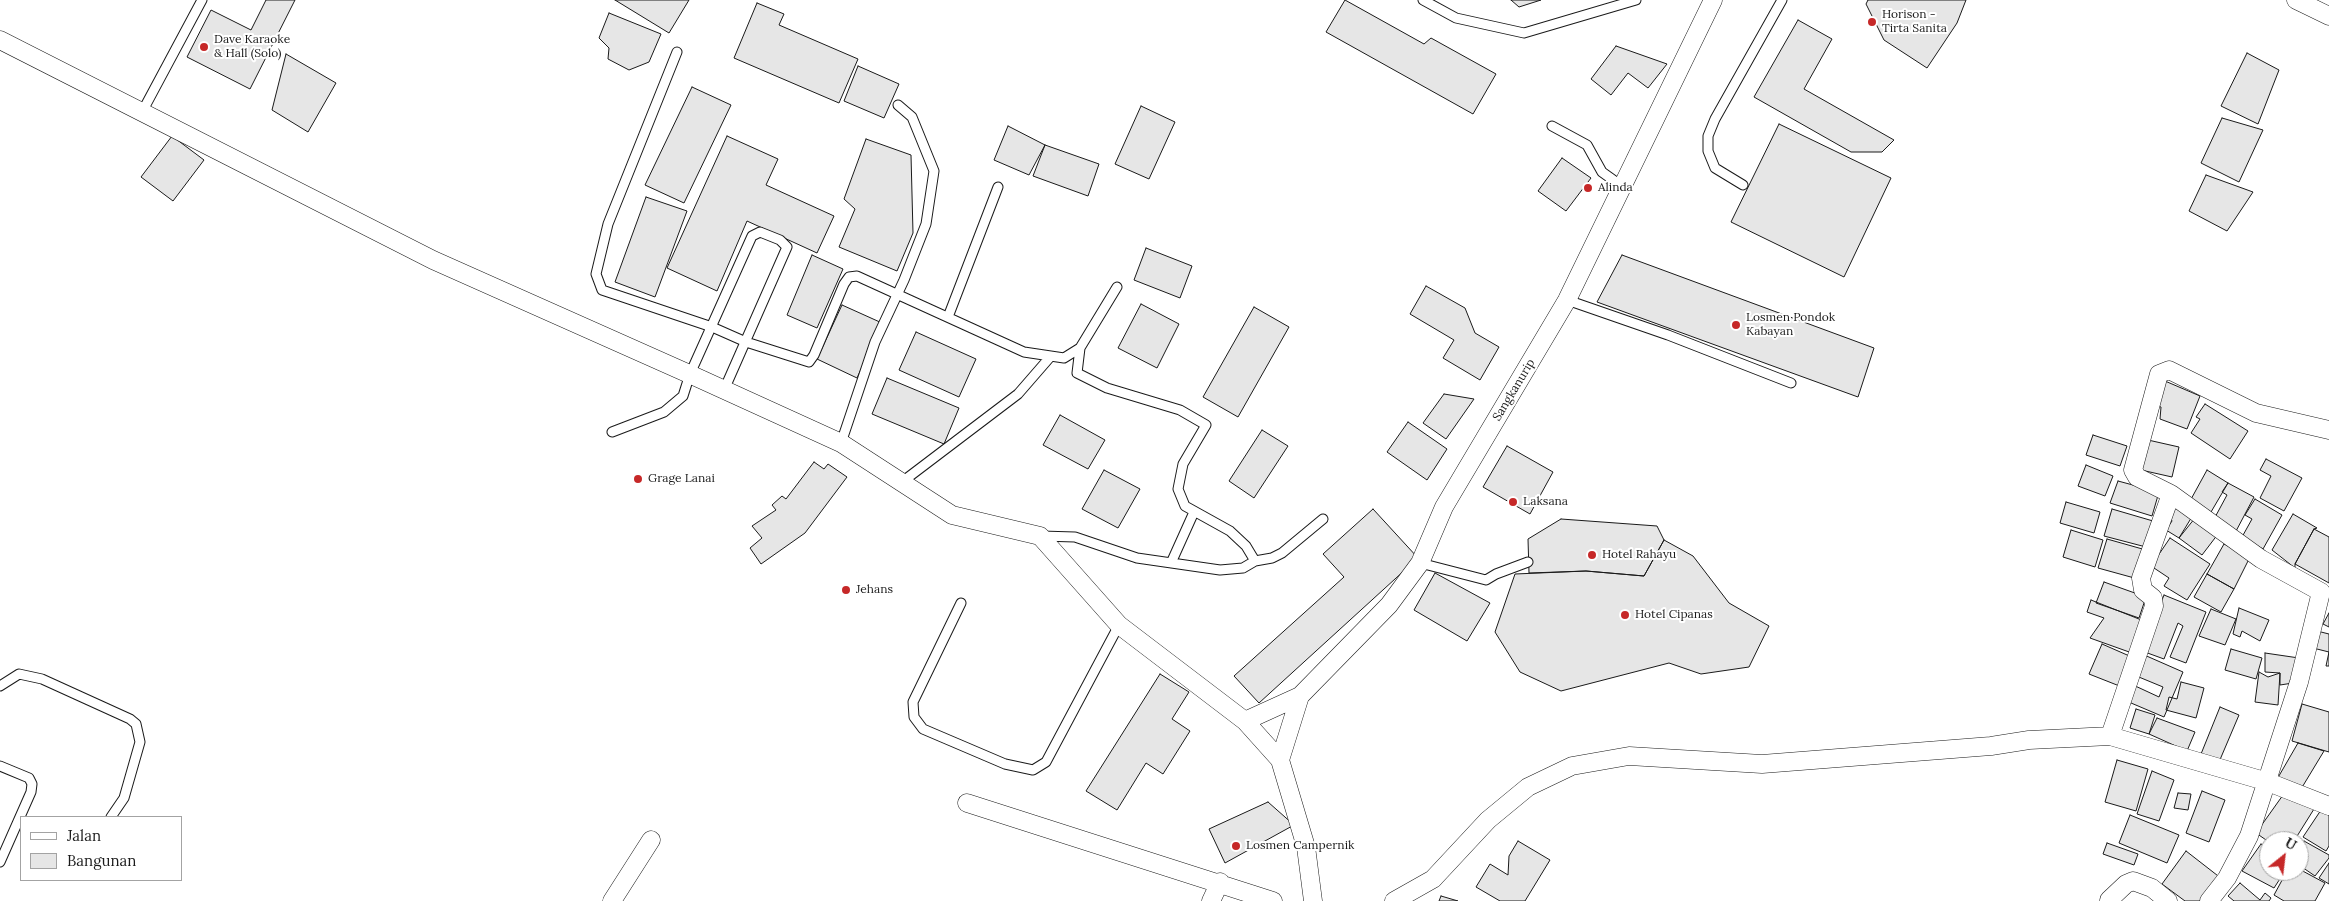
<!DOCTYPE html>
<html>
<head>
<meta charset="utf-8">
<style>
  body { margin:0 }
  #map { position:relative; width:2329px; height:901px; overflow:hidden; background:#fff; font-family:Lora,serif }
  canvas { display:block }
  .legend { position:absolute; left:20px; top:816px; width:162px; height:65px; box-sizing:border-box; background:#fff; border:1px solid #a3a3a3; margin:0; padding:6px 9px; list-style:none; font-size:15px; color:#1a1a1a }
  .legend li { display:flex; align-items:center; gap:10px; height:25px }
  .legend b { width:25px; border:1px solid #a3a3a3 }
  .north { position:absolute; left:2259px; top:831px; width:50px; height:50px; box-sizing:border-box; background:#fff; border:1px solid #a3a3a3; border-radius:50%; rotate:29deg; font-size:14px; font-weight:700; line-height:20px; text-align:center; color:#1a1a1a }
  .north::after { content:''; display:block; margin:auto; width:18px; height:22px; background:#c62828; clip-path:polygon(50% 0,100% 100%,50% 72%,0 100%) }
</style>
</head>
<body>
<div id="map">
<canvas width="2329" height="901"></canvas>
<ul class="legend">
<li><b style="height:6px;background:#fff"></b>Jalan</li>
<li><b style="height:14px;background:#e6e6e6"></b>Bangunan</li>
</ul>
<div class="north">U</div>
</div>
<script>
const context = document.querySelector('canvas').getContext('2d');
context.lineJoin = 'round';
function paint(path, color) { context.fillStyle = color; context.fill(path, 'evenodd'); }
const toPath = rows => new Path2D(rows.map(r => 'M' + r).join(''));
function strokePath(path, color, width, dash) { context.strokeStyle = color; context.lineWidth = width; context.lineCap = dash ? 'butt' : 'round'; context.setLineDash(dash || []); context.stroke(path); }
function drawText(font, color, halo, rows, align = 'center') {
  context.font = font + ' Lora,serif'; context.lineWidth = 4; context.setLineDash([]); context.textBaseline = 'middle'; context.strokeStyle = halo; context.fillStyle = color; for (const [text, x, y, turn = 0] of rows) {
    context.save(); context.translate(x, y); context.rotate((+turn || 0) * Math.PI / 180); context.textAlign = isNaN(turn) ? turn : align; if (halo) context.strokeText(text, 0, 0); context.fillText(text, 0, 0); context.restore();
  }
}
const building = toPath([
  [266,0,295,0,250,89,187,57,211,10,251,30,266,0],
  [615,0,689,0,669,33,615,0],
  [1345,0,1424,44,1431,38,1496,74,1473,114,1326,32,1345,0],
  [1511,0,1541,0,1519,7,1511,0],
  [1868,0,1966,0,1957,23,1927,68,1884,40,1866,4,1868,0],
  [757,3,784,14,779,25,858,59,839,103,734,58,757,3],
  [609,13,661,34,649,62,629,70,608,59,609,48,599,38,609,13],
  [1798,20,1832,39,1804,89,1894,140,1882,152,1851,152,1754,97,1798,20],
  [1616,46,1667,64,1648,88,1628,73,1611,95,1591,79,1616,46],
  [2247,53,2279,70,2258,124,2221,106,2247,53],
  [286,54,336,83,308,132,272,110,286,54],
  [858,66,899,84,884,118,844,101,858,66],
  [692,87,731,105,684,203,645,185,692,87],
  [1141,106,1175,122,1149,179,1115,164,1141,106],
  [2222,118,2263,130,2239,182,2201,163,2222,118],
  [1779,124,1891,178,1844,277,1731,222,1779,124],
  [1008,126,1045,145,1029,175,994,160,1008,126],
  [172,136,204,160,173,201,141,177,172,136],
  [727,136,778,159,766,185,834,216,817,253,747,221,717,291,667,268,727,136],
  [866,139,911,155,913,233,897,271,839,247,855,209,844,199,866,139],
  [1045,145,1099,164,1088,196,1033,176,1045,145],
  [1562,158,1591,178,1566,211,1538,191,1562,158],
  [2206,175,2253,192,2227,231,2189,211,2206,175],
  [646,197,687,211,655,297,615,282,646,197],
  [1146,248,1192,266,1180,298,1134,280,1146,248],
  [812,255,843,269,817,328,787,315,812,255],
  [1622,255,1874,348,1858,397,1597,302,1622,255],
  [1426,286,1465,308,1475,333,1499,347,1480,380,1443,358,1454,340,1410,314,1426,286],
  [1141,304,1179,324,1157,368,1118,348,1141,304],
  [842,305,882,323,857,378,817,359,842,305],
  [1254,307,1289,327,1238,417,1203,397,1254,307],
  [916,332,976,359,959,397,899,370,916,332],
  [887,378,959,408,944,444,872,414,887,378],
  [2165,381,2200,396,2187,429,2160,419,2161,407,2155,405,2165,381],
  [1444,394,1474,399,1446,439,1423,423,1444,394],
  [2205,404,2248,431,2230,459,2191,433,2200,419,2196,417,2205,404],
  [1060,415,1105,440,1088,469,1043,445,1060,415],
  [1408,422,1447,449,1427,480,1387,452,1408,422],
  [1262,430,1288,446,1254,498,1229,481,1262,430],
  [2093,435,2127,446,2120,466,2086,455,2093,435],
  [2148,440,2179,447,2172,477,2141,470,2148,440],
  [1507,446,1553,472,1530,514,1483,487,1507,446],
  [2266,459,2302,478,2284,511,2260,498,2271,476,2260,470,2266,459],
  [814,462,824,469,828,464,847,477,805,533,761,564,750,548,762,538,752,526,776,510,772,505,782,496,786,499,814,462],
  [2086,465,2113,476,2105,496,2078,486,2086,465],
  [1104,470,1140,489,1118,528,1082,509,1104,470],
  [2207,470,2228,483,2211,512,2190,501,2207,470],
  [2118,481,2159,492,2152,516,2110,503,2118,481],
  [2228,483,2254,497,2235,533,2213,521,2227,495,2222,492,2228,483],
  [2255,499,2282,515,2263,549,2242,537,2252,519,2245,515,2255,499],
  [2066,502,2100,512,2094,533,2060,523,2066,502],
  [2176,504,2193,515,2179,538,2166,530,2172,521,2169,515,2176,504],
  [1373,509,1418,558,1259,703,1234,676,1344,577,1323,554,1373,509],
  [2112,509,2153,521,2146,547,2104,536,2112,509],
  [2293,514,2317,528,2314,529,2295,564,2295,568,2272,550,2293,514],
  [2195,518,2218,534,2202,555,2179,538,2195,518],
  [1561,519,1657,526,1664,540,1644,576,1586,571,1529,573,1528,539,1561,519],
  [2314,529,2329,537,2329,583,2295,564,2314,529],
  [2071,530,2103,540,2095,567,2063,557,2071,530],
  [2170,538,2210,564,2187,600,2164,586,2169,578,2151,566,2170,538],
  [2107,539,2146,550,2138,579,2098,568,2107,539],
  [1664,540,1693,556,1729,603,1769,626,1749,667,1701,674,1669,663,1561,691,1520,672,1495,632,1515,574,1586,571,1644,576,1664,540],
  [2224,544,2250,557,2234,589,2207,574,2224,544],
  [1435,573,1490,603,1467,641,1414,610,1435,573],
  [2207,574,2234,589,2221,612,2194,597,2207,574],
  [2104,582,2146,597,2139,618,2096,603,2104,582],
  [2164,595,2206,612,2186,663,2170,657,2183,626,2178,623,2164,659,2142,651,2164,595],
  [2091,600,2144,621,2132,653,2090,638,2104,618,2087,612,2091,600],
  [2239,608,2269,620,2260,641,2242,631,2240,637,2233,634,2239,608],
  [2211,609,2236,619,2225,645,2199,636,2211,609],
  [2329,613,2329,627,2323,624,2329,613],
  [2317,631,2329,634,2329,666,2326,666,2329,652,2313,648,2317,631],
  [2102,644,2134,658,2122,687,2089,674,2102,644],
  [2231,649,2262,658,2256,679,2225,670,2231,649],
  [2265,653,2299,658,2293,683,2280,685,2280,673,2265,672,2265,653],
  [2142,654,2183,672,2164,717,2124,700,2131,684,2159,697,2163,687,2134,675,2142,654],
  [2259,672,2268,677,2280,673,2278,705,2255,702,2259,672],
  [1160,674,1189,692,1172,719,1190,731,1163,774,1146,763,1117,810,1086,791,1160,674],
  [2181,682,2204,688,2196,718,2166,710,2169,697,2177,699,2181,682],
  [2302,704,2329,712,2329,752,2292,741,2302,704],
  [2220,707,2239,715,2219,762,2201,754,2220,707],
  [2136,709,2155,715,2149,734,2130,728,2136,709],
  [2157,718,2195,732,2187,751,2149,734,2157,718],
  [2298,743,2324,751,2298,794,2276,781,2298,743],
  [2117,760,2148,769,2136,811,2105,802,2117,760],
  [2152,771,2174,780,2159,821,2137,814,2152,771],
  [2202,791,2225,800,2209,842,2186,833,2202,791],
  [2178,793,2191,794,2188,810,2174,808,2178,793],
  [2283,795,2314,809,2294,841,2269,842,2256,833,2283,795],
  [1268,802,1294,825,1225,863,1209,829,1268,802],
  [2323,807,2329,810,2329,846,2326,851,2303,837,2323,807],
  [2130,815,2179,835,2167,863,2119,843,2130,815],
  [1518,841,1550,860,1525,901,1500,901,1476,887,1490,864,1508,875,1509,856,1518,841],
  [2304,841,2329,855,2329,858,2315,876,2299,865,2299,849,2304,841],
  [2107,843,2138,854,2134,865,2103,854,2107,843],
  [2261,844,2269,850,2269,871,2285,871,2274,888,2242,871,2261,844],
  [2186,851,2222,879,2205,901,2185,901,2162,884,2186,851],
  [2329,863,2329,884,2319,878,2329,863],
  [2299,869,2325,883,2315,901,2284,901,2274,895,2287,871,2299,871,2299,869],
  [2240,883,2260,900,2265,893,2271,898,2269,901,2234,901,2228,896,2240,883],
  [1441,896,1458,901,1439,901,1441,896]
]);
const service = toPath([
  [1423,0,1456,18,1524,33,1636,0],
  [677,52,608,224,596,274,602,290,712,327,746,342,809,362,814,355,844,284,849,277,857,276,1024,352,1064,358,1080,348],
  [142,112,202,0],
  [1552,126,1587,145,1602,172,1623,187],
  [1743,185,1715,168,1708,151,1708,136,1715,119,1782,0],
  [1117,287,1080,348,1077,373,1107,388,1180,410,1206,425,1183,464,1178,489,1185,506,1230,531,1246,546,1255,561],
  [1567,300,1668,335,1791,383],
  [948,317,998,187],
  [612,432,664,412,683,396,690,374,752,236,760,232,780,240,787,247,724,390],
  [841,443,875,342,904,280,926,224,934,171,912,117,898,105],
  [902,482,1018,394,1051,356],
  [1041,536,1075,537,1137,558,1220,570,1243,568,1255,561,1272,558,1282,553,1323,519],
  [1171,563,1194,512],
  [1420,563,1486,580,1496,574,1528,562],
  [961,603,913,702,914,717,923,729,1005,764,1033,770,1046,762,1119,625],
  [0,686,19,674,42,679,130,719,136,724,140,742,124,798,111,817],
  [0,766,29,778,32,784,31,792,0,862]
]);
const minor = toPath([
  [2296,0,2329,16],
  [0,40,433,260,696,377,841,443,952,515,1040,536,1119,625,1245,721,1280,760,1306,847,1313,901],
  [2171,494,2261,559,2321,592,2299,682,2249,836,2227,878,2209,901],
  [1245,721,1300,696,1389,605,1420,563,1444,507,1567,300,1713,0],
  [2110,736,2154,606,2153,598,2143,590,2141,578,2171,494,2137,477,2133,470,2159,374,2169,370,2256,413,2329,430],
  [1280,760,1300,696],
  [967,803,1273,901],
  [2109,900,2126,884,2133,881,2152,888,2168,901],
  [612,901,651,840],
  [1211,901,1220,882],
  [1394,901,1433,879,1488,820,1528,787,1572,766,1629,756,1762,764,1991,746,2029,740,2110,736,2268,782,2329,806]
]);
const markers = [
  [1872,22,5,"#c62828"],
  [204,47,5,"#c62828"],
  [1588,188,5,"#c62828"],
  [1736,325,5,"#c62828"],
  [638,479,5,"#c62828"],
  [1513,502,5,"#c62828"],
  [1592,555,5,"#c62828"],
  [846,590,5,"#c62828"],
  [1625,615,5,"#c62828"],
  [1236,846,5,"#c62828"]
];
const poiNames = [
  ["Horison -",1882,15],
  ["Tirta Sanita",1882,29],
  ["Dave Karaoke",214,40],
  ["& Hall (Solo)",214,54],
  ["Alinda",1598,188],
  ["Losmen Pondok",1746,318],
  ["Kabayan",1746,332],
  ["Grage Lanai",648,479],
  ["Laksana",1523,502],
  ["Hotel Rahayu",1602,555],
  ["Jehans",856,590],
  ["Hotel Cipanas",1635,615],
  ["Losmen Campernik",1246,846]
];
const streetNames = [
  ["Sangkanurip",1514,390,-59]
];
paint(building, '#e6e6e6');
strokePath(building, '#1a1a1a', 1);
strokePath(service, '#1a1a1a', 11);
strokePath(minor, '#1a1a1a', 19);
strokePath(service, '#fff', 9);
strokePath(minor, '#fff', 18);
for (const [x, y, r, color] of markers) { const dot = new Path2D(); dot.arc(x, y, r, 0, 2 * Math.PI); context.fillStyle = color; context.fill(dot); strokePath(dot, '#fff', 2); }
drawText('12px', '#1a1a1a', '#fff', poiNames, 'left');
drawText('12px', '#1a1a1a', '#fff', streetNames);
</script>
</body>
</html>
